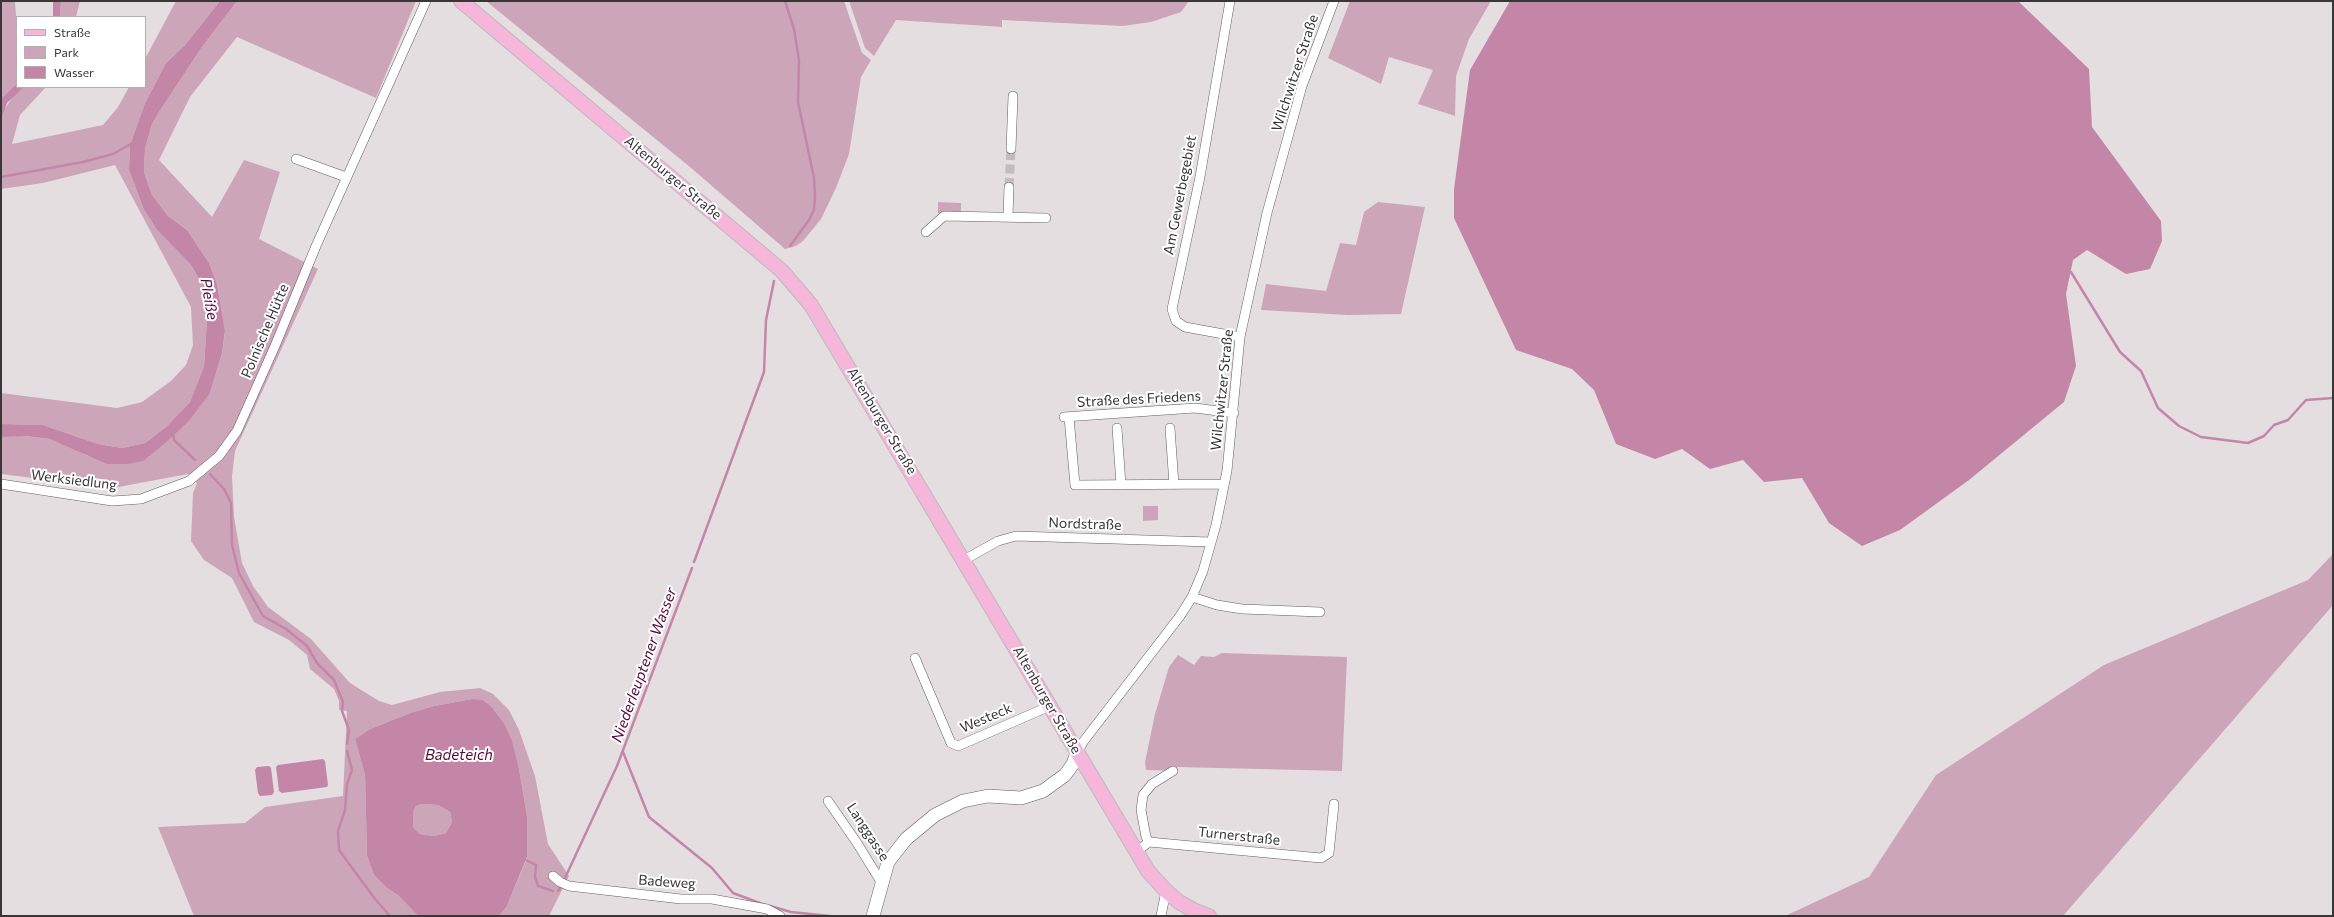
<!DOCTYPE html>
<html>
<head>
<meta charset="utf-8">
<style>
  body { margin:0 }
  #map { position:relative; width:2334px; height:917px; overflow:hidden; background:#e4dee1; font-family:Commissioner,sans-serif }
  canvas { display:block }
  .frame { position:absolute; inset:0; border:2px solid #383637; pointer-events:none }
  .legend { position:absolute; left:16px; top:16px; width:130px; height:72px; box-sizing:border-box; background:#fff; border:1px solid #afafaf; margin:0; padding:5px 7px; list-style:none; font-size:12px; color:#383637 }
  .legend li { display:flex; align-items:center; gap:8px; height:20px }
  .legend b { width:20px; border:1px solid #afafaf }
</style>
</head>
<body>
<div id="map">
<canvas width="2334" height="917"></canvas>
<div class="frame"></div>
<ul class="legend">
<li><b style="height:5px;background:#f5b6d9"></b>Straße</li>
<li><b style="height:11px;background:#cda5b9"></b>Park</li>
<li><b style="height:11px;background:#c486a7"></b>Wasser</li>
</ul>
</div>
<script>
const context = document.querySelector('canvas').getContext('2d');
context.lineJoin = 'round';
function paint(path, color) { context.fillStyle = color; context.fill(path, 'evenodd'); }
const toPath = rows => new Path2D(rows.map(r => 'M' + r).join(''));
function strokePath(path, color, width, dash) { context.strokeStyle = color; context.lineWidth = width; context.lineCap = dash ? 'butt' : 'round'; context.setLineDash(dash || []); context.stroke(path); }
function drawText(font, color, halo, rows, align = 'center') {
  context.font = font + ' Commissioner,sans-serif'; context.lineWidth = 4; context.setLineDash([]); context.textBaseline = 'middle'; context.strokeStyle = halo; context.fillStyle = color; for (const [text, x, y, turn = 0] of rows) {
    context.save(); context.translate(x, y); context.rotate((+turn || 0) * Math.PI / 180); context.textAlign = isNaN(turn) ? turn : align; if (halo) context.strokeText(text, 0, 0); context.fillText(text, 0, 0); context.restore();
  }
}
const green = toPath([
  [1,1,15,1,16,16,53,17,17,17,17,83,1,99],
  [61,1,80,1,76,17,60,17],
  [176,1,220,1,185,45,166,63,145,103,130,145,129,170,144,210,157,230,191,265,203,286,208,303,204,366,190,402,166,427,145,443,122,448,98,444,43,425,1,424,1,393,117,408,142,402,171,381,186,365,193,345,191,307,115,165,43,183,1,189,1,120,4,110,14,95,24,87,46,87,20,115,12,144,103,125,118,107,129,87,145,87,145,59],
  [237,1,416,1,376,98,237,37,190,97,159,160,212,217,244,160,280,172,259,239,318,269,235,451,232,476,234,517,242,563,253,586,268,607,311,639,350,683,379,701,392,705,440,692,480,688,493,694,509,710,519,730,535,776,548,844,569,876,549,916,499,916,507,906,527,858,527,816,519,769,504,723,491,706,472,699,434,706,413,712,370,729,355,739,365,775,367,856,374,875,387,888,399,896,418,916,194,916,158,827,245,823,265,807,343,796,347,711,339,710,339,701,334,689,310,669,307,655,289,640,254,622,232,578,204,560,191,541,193,493,197,483,188,474,113,488,1,474,2,436,25,436,50,439,70,446,88,456,128,464,210,393,222,353,225,332,217,284,209,263,187,230,168,216,152,195,144,172,145,149,152,124,159,112,202,47],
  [486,1,844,1,862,53,871,60,861,77,849,154,836,188,821,219,803,241,796,246,785,249,690,167],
  [849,1,1189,1,1181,12,1151,22,1123,26,1002,20,1002,27,896,20,874,56,865,48],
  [1350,1,1491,1,1469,39,1456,76,1455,116,1418,104,1433,70,1389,57,1381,84,1328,58],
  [938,202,961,203,961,214,938,213],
  [1378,202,1425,207,1401,314,1348,315,1261,310,1266,284,1326,291,1340,243,1356,245,1364,212],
  [1143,506,1158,506,1158,520,1143,521],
  [2333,554,2333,605,2063,916,1785,916,1869,877,1936,775,2104,665,2308,580],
  [1222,653,1347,657,1342,771,1177,767,1176,771,1146,770,1145,762,1155,714,1169,667,1178,655,1194,665,1201,656,1214,657],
  [422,804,438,805,450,812,452,822,446,833,434,836,420,834,413,827,413,812,416,806]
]);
const water = toPath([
  [53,1,61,1,60,17,53,17],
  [220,1,237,1,202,47,159,112,152,124,145,149,144,172,152,195,168,216,187,230,209,263,217,284,225,331,222,353,210,393,189,421,164,444,143,461,128,464,107,464,50,439,25,436,1,437,1,424,43,425,98,444,122,448,145,443,166,427,190,402,204,366,208,303,203,286,191,265,157,230,144,210,129,170,130,145,145,103,166,63,185,45],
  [1510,1,2018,1,2089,69,2092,127,2161,221,2162,241,2150,269,2126,274,2087,250,2073,260,2066,294,2076,366,2064,402,1969,480,1900,530,1862,546,1829,523,1802,478,1764,482,1743,460,1710,469,1682,449,1655,459,1616,444,1594,390,1572,369,1516,350,1454,218,1454,189,1470,70],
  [17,83,17,87,24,87,7,103,1,120,1,99],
  [472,699,482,700,491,706,504,723,512,741,519,769,527,816,527,857,507,906,499,916,418,916,399,896,387,888,374,875,367,856,365,775,355,739,370,729,413,712,434,706],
  [422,804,438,805,450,812,452,822,446,833,434,836,420,834,413,827,413,812,416,806],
  [323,759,325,761,328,785,327,787,282,793,279,791,276,767,278,765],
  [269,766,271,768,274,792,272,795,260,796,258,793,255,770,257,767]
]);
const stream = toPath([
  [785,1,794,29,799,60,798,102,814,178,815,197,814,210,809,220,790,246],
  [1,177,83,162,113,154,131,144],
  [2071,272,2120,352,2141,371,2158,408,2179,426,2201,437,2248,443,2264,436,2274,425,2288,420,2306,400,2333,398],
  [173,432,174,440,195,460],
  [210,474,224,489,231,503,232,545,239,573,263,616,286,629,307,646,317,663,334,680,343,702,342,711,349,730,347,744],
  [694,562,764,372,766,320,774,281],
  [347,751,352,770,347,784,345,810,338,831,339,850,375,899,390,916],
  [623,752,649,817,712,868,733,893,765,905],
  [526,860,536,865,535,877,538,886,553,891],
  [565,878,617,766,692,568],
  [558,891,560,888],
  [770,906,791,912,830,916]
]);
const streetTunnel = toPath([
  [1009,187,1011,149]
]);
const street = toPath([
  [1230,1,1200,177,1172,309,1176,321,1185,327,1240,337],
  [1011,149,1013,96],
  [296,159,346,177],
  [1008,216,1009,187],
  [926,232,944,216,1046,218],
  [1064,417,1195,408,1234,413],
  [1069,417,1075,485,1224,484],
  [1117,428,1121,485],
  [1170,428,1174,485],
  [1,484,112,501,141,499,189,481,219,456,237,431,275,346,316,246,426,1],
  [964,560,998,541,1016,536,1211,542],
  [1192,597,1217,605,1242,609,1320,612],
  [915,658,951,743,958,746,1050,706],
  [1077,753,1083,742,1180,616,1192,597,1203,571,1216,525,1227,471,1240,337,1267,213,1302,86,1334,1],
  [828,801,857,843,881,882],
  [1149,842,1146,837,1141,810,1143,795,1152,784,1173,771],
  [1136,852,1149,842,1321,858,1329,853,1334,804],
  [553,876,560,882,569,886,681,899,712,899,767,909,780,916],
  [1161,916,1166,891]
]);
const secondary = toPath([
  [873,916,888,862,906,839,935,815,963,801,988,796,1021,798,1043,791,1065,775,1073,764,1077,753]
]);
const primary = toPath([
  [461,1,782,271,811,305,1148,871,1166,891,1179,902,1195,911,1209,916]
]);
const streetNames = [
  ["Wilchwitzer Straße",1295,73,-72],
  ["Altenburger Straße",673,178,40],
  ["Am Gewerbegebiet",1180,195,-79],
  ["Polnische Hütte",265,331,-67],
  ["Wilchwitzer Straße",1222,390,-84],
  ["Straße des Friedens",1139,399,-3],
  ["Altenburger Straße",882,421,59],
  ["Werksiedlung",74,480,7],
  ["Nordstraße",1085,524,2],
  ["Altenburger Straße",1047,700,60],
  ["Westeck",986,718,-23],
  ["Langgasse",868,832,57],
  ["Turnerstraße",1239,836,6],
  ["Badeweg",667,882,4]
];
const waterNames = [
  ["Pleiße",209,299,80],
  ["Niederleuptener Wasser",644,665,-70],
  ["Badeteich",459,755]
];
paint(green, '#cda5b9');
paint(water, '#c486a7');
strokePath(stream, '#c486a7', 2.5);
strokePath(streetTunnel, '#c2bcbf', 9, [9, 4.5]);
strokePath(street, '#635d60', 10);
strokePath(secondary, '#635d60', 14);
strokePath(primary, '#bbb', 16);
strokePath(street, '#fff', 9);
strokePath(secondary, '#fff', 13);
strokePath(primary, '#f5b6d9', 14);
drawText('14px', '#383637', '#fff', streetNames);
drawText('italic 15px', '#560b3c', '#fff', waterNames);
</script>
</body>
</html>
